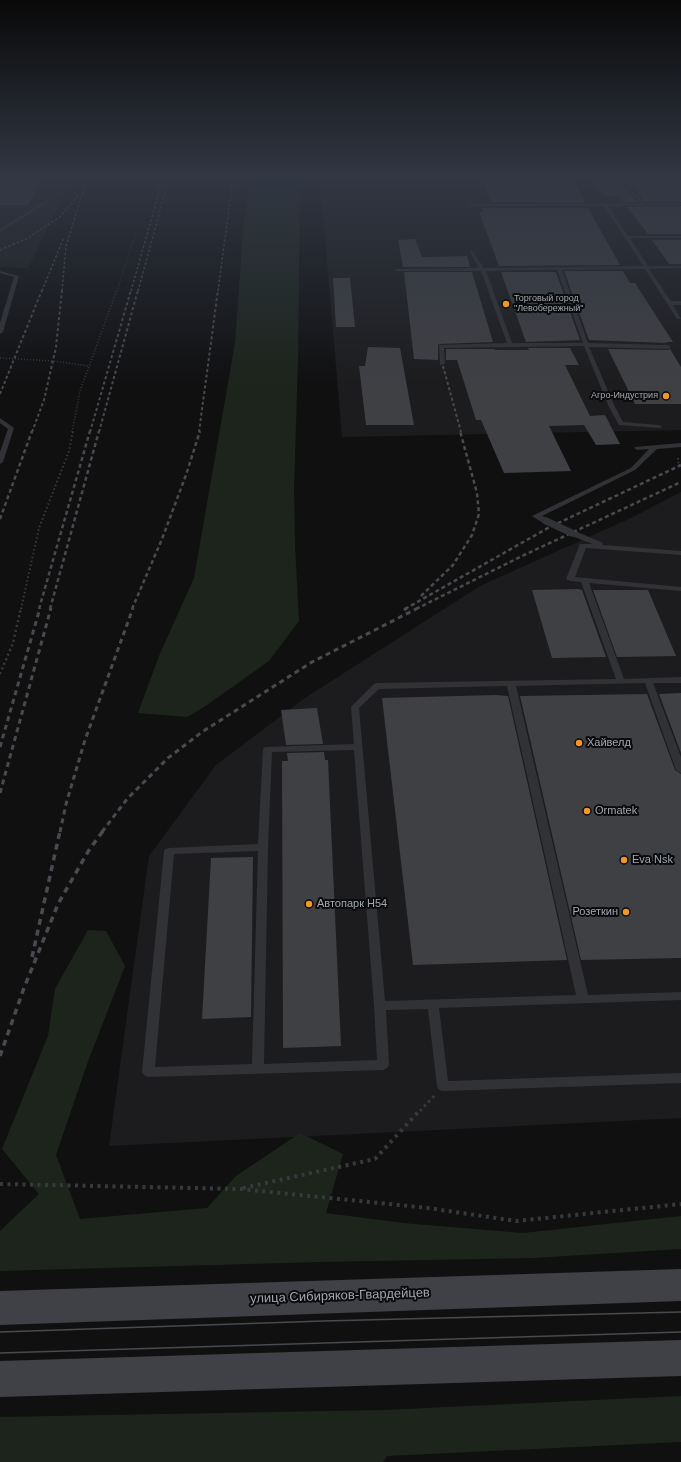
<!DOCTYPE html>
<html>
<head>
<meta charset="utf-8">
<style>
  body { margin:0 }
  canvas { display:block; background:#101011 }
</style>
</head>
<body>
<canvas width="681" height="1462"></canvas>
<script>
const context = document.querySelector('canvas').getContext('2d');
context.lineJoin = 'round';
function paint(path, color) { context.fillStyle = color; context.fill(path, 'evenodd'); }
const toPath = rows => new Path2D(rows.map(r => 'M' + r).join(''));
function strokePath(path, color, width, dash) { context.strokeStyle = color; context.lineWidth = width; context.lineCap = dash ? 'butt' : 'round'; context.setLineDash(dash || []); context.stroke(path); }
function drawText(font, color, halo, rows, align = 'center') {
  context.font = font + ' Arial,sans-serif'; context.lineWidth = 4; context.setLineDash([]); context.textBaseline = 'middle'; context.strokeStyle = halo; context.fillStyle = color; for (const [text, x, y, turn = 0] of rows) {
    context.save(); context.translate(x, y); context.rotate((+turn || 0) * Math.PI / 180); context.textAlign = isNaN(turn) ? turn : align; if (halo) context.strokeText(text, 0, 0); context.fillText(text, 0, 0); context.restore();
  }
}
const built = toPath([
  [0,178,72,178,28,268,0,267],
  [320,178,681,178,681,430,342,437],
  [681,492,681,1118,109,1146,149,856,216,765,305,698,480,586,631,518]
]);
const green = toPath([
  [252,178,300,178,298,359,294,488,295,546,299,621,269,661,204,707,187,717,138,713,159,656,194,578,235,343,244,219],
  [88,930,106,931,125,966,87,1064,56,1155,80,1219,207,1208,236,1176,300,1133,343,1154,326,1213,403,1223,523,1233,681,1216,681,1249,533,1258,319,1262,0,1271,0,1231,39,1194,2,1149,48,1036,55,989],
  [681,1396,681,1442,387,1456,383,1462,0,1462,0,1417,385,1410]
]);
const building = toPath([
  [481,178,509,178,498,180,498,182,501,184,575,183,585,202,491,202],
  [627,178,681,178,681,202,645,202],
  [0,182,40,182,28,205,0,205],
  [594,183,622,183,637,202,623,202,619,196,604,196],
  [681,206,681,234,648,234,627,207],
  [482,208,588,208,620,265,499,266,479,212,483,212],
  [415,239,422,257,467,256,470,267,403,267,398,240],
  [652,240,681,240,681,264,669,264],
  [564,271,623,271,630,283,635,283,673,342,666,342,667,343,589,340],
  [404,272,472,272,493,342,439,344,438,345,438,360,414,359],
  [501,272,556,272,580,340,526,342],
  [333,278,350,278,355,327,336,327],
  [368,347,400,348,414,425,366,425,359,366,365,366],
  [528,348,570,348,579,365,565,365,590,416,605,415,620,444,596,445,584,425,549,426,571,471,504,473,481,420,476,420,457,360,446,360,446,349,495,349,495,350,529,350],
  [608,349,668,350,670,349,681,367,681,404,635,404],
  [578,589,582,590,606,657,552,658,532,590],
  [593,590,648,590,676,656,617,657],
  [681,693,681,753,659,694],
  [647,694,675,770,681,774,681,958,581,960,520,696],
  [496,695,508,696,567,960,413,965,382,698],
  [317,708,323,744,286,745,281,710],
  [324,752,325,760,328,760,341,1046,283,1048,282,761,288,761,287,753],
  [253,857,251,1017,202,1019,211,858]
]);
const pathFar5 = toPath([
  [117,291,136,232]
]);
const pathFar4 = toPath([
  [0,358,53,361,89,366],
  [72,432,80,391,117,290]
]);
const pathFar3 = toPath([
  [678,458,678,462,681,466],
  [21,609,39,528,69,451,73,431]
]);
const pathFar2 = toPath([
  [0,674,13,643,21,608]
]);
const pathFar1 = toPath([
  [420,1111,434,1096]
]);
const path = toPath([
  [0,1184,241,1189,428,1208,516,1221,681,1204],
  [243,1188,375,1159,420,1110]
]);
const service = toPath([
  [625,178,644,203,681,203,681,205,608,206,628,236,681,236,681,238,630,238,648,266,681,266,681,268,649,269,671,301,681,301,681,305,673,305,681,319,677,319,645,269,562,270,588,343,668,345,671,347,668,349,589,347,615,407,623,422,659,425,662,427,661,428,619,425,609,407,584,346,444,348,445,364,440,365,439,345,507,343,481,271,397,271,395,270,395,269,479,268,470,252,472,251,484,268,643,266,604,206,470,206,468,205,470,204,640,203,623,181,501,182,499,181,501,180,625,178],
  [557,270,583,343,512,343,486,271,557,270],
  [45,201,48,202,0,232,0,229,45,201],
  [0,271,19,276,3,332,0,334,0,323,14,277,0,273,0,271],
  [0,418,14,428,3,462,0,464,0,452,8,429,0,423,0,418],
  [681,443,681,447,657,449,635,470,542,516,549,519,549,523,543,523,532,516,631,468,649,449,637,450,634,448,635,447,681,443],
  [569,531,575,531,603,543,603,545,681,551,681,555,586,548,575,577,681,587,681,591,589,583,624,679,681,677,681,683,653,683,681,757,681,773,676,770,645,683,516,686,588,995,681,992,681,1000,439,1008,448,1081,681,1073,681,1083,443,1091,439,1090,437,1086,428,1009,386,1010,389,1065,387,1068,383,1070,148,1077,144,1075,142,1072,164,851,165,849,169,848,258,844,263,749,265,747,354,744,351,707,374,684,377,683,616,679,581,582,570,581,566,579,580,544,593,544,569,535,569,531],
  [507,686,576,995,385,1001,359,708,379,689,507,686],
  [354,750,374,1006,377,1060,264,1064,268,847,272,752,354,750],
  [258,851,252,1064,155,1067,174,854,258,851]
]);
const secondary = toPath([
  [681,1269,681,1301,0,1325,0,1291,681,1269],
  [681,1340,681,1376,0,1397,0,1361,681,1340]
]);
const tram = toPath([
  [0,1332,323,1321,681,1312],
  [0,1353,681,1332]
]);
const railFar4 = toPath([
  [82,194,87,178],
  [0,250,26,239,60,217,79,194],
  [42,291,64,237],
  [62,291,66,246,84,189],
  [131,291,163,178],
  [138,291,169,178],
  [218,291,233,178]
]);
const railFar3 = toPath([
  [443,366,461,432],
  [0,394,42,290],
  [32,432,44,400,56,347,62,290],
  [90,432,131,290],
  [99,432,138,290],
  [199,432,218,290]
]);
const railFar2 = toPath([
  [0,519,32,431],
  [421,596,453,565,472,535,479,514,477,493,460,431],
  [39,609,90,431],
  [50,609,99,431],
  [132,609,162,539,186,475,200,431],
  [405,609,548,528,681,465],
  [416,609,524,555,681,482]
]);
const railFar1 = toPath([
  [404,610,407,608],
  [0,747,40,608],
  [0,793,51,608],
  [60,832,66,804,85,740,133,608],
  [102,832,127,799,168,758,202,732,312,662,418,608]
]);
const rail = toPath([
  [32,957,60,831],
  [0,1056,24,988,58,904,89,850,103,831]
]);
const serviceBridge = toPath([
  [546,521,572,533]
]);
const markers = [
  [506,304,4,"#f29726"],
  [666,396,4,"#f29726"],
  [579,743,4,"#f29726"],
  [587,811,4,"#f29726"],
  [624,860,4,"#f29726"],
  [309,904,4,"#f29726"],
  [626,912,4,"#f29726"]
];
const farPoinames = [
  ["Торговый город",514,299],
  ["\"Левобережный\"",514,309],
  ["Агро-Индустрия",658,396,"right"]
];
const poiNames = [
  ["Хайвелд",587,743],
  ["Ormatek",595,811],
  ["Eva Nsk",632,860],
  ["Автопарк Н54",317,904],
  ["Розеткин",618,912,"right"]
];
const nearStreetnames = [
  ["улица Сибиряков-Гвардейцев",340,1296,-2]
];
paint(built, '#1c1c1e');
paint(green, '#1c241c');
paint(building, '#3f4044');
strokePath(pathFar5, '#37393d', 1, [1, 1.5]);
strokePath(pathFar4, '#37393d', 1.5, [1, 2]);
strokePath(pathFar3, '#37393d', 2, [1.5, 2.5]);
strokePath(pathFar2, '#37393d', 2.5, [2, 3]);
strokePath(pathFar1, '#37393d', 3, [2.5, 3.5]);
strokePath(path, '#37393d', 4, [3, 4.5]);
paint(service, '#313236');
paint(secondary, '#3f4146');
strokePath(tram, '#484a4f', 1.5);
strokePath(railFar4, '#484a4f', 1.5, [2.5, 2]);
strokePath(railFar3, '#484a4f', 2, [3, 2.5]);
strokePath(railFar2, '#484a4f', 2.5, [4, 3]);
strokePath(railFar1, '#484a4f', 3, [5, 4]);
strokePath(rail, '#484a4f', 3.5, [6, 5]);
strokePath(serviceBridge, '#313236', 7);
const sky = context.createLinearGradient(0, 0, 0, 383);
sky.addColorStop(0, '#090909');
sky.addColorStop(0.46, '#313743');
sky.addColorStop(1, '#31374300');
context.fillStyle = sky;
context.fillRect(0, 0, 681, 383);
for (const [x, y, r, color] of markers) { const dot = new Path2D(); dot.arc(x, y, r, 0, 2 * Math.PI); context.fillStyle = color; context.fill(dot); strokePath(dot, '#0b0b0c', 1.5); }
drawText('9px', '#a1a8b2', '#0b0b0c', farPoinames, 'left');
drawText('11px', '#a1a8b2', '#0b0b0c', poiNames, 'left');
drawText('13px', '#a1a8b2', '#0b0b0c', nearStreetnames);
</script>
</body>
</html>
